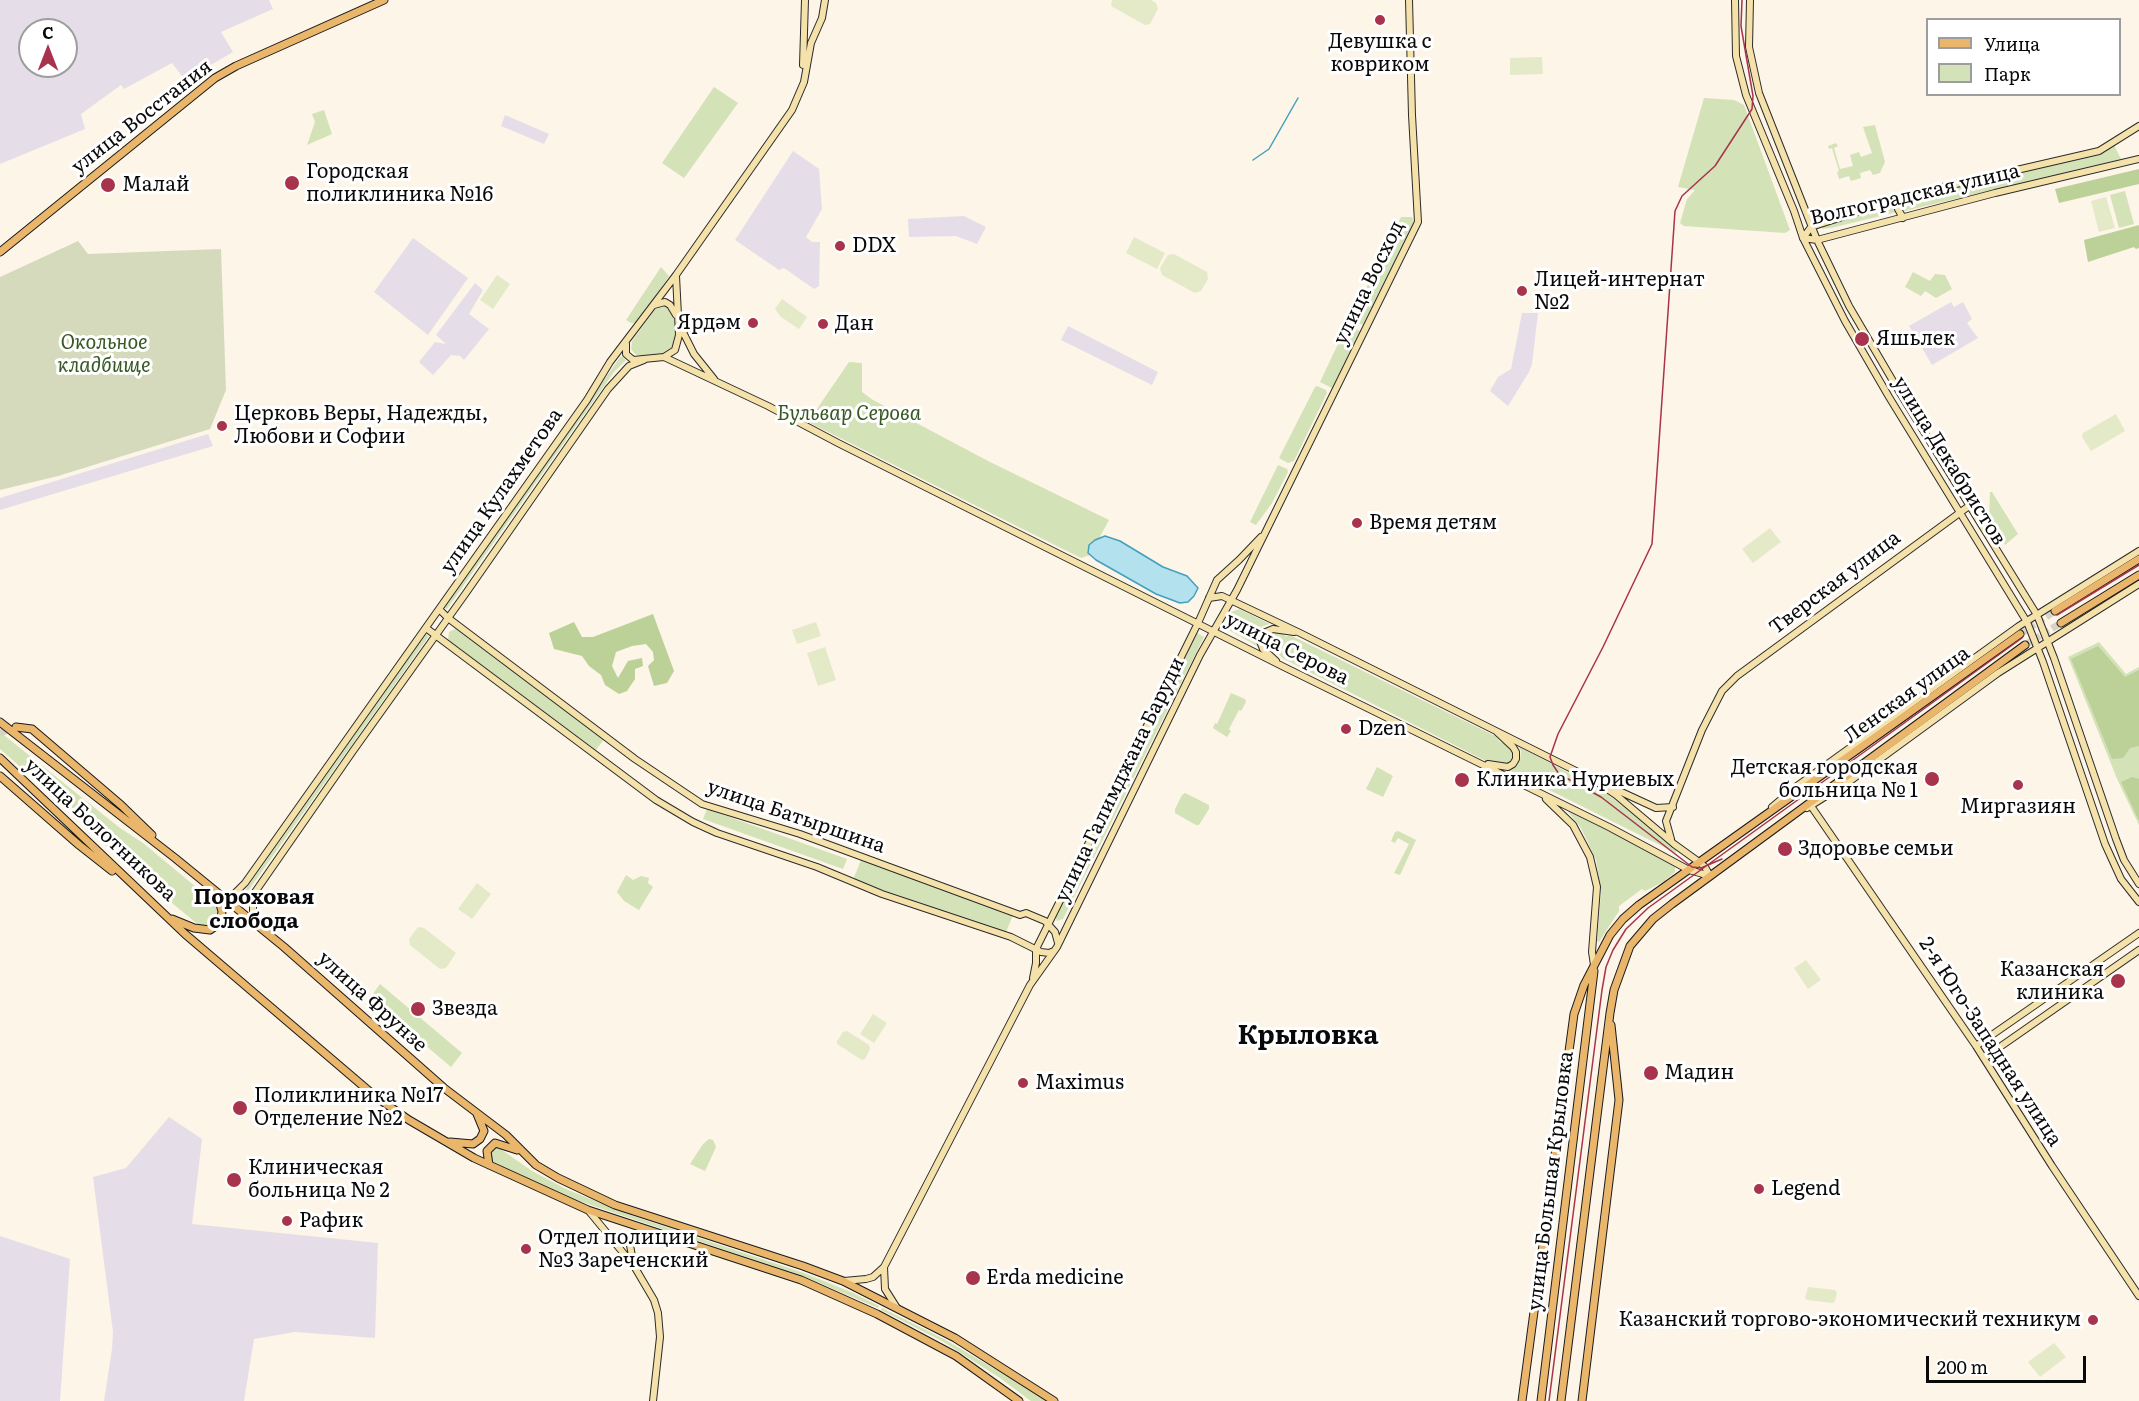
<!DOCTYPE html>
<html>
<head>
<meta charset="utf-8">
<style>
  body { margin:0 }
  #map { position:relative; width:2139px; height:1401px; overflow:hidden; background:#fcf5e8; font-family:Literata,serif }
  canvas { display:block }
  .legend { position:absolute; left:1926px; top:18px; width:195px; height:78px; box-sizing:border-box; background:#fff; border:2px solid #9d9d9d; margin:0; padding:8px 10px; list-style:none; font-size:18px; color:#090909 }
  .legend li { display:flex; align-items:center; gap:12px; height:30px }
  .legend b { width:30px; border:2px solid #9d9d9d }
  .north { position:absolute; left:18px; top:18px; width:60px; height:60px; box-sizing:border-box; background:#fff; border:2px solid #9d9d9d; border-radius:50%; rotate:0deg; font-size:16px; font-weight:700; line-height:24px; text-align:center; color:#090909 }
  .north::after { content:''; display:block; margin:auto; width:21px; height:27px; background:#a8334c; clip-path:polygon(50% 0,100% 100%,50% 72%,0 100%) }
  .scale { position:absolute; left:1926px; top:1356px; width:160px; height:27px; box-sizing:border-box; border:3px solid #090909; border-top:0; padding-left:8px; font-size:18px; line-height:21px; white-space:nowrap; color:#090909; -webkit-text-stroke:4px #fff; paint-order:stroke }
</style>
</head>
<body>
<div id="map">
<canvas width="2139" height="1401"></canvas>
<ul class="legend">
<li><b style="height:8px;background:#e9b66c"></b>Улица</li>
<li><b style="height:16px;background:#d4e2b7"></b>Парк</li>
</ul>
<div class="north">С</div>
<div class="scale">200 m</div>
</div>
<script>
const context = document.querySelector('canvas').getContext('2d');
context.lineJoin = 'round';
function paint(path, color) { context.fillStyle = color; context.fill(path, 'evenodd'); }
const toPath = rows => new Path2D(rows.map(r => 'M' + r).join(''));
function strokePath(path, color, width, dash) { context.strokeStyle = color; context.lineWidth = width; context.lineCap = dash ? 'butt' : 'round'; context.setLineDash(dash || []); context.stroke(path); }
function drawText(font, color, halo, rows, align = 'center') {
  context.font = font + ' Literata,serif'; context.lineWidth = 6; context.setLineDash([]); context.textBaseline = 'middle'; context.strokeStyle = halo; context.fillStyle = color; for (const [text, x, y, turn = 0] of rows) {
    context.save(); context.translate(x, y); context.rotate((+turn || 0) * Math.PI / 180); context.textAlign = isNaN(turn) ? turn : align; if (halo) context.strokeText(text, 0, 0); context.fillText(text, 0, 0); context.restore();
  }
}
const industrial = toPath([
  [0,0,269,0,273,9,221,32,233,52,185,80,172,63,124,89,121,85,81,114,85,129,0,164],
  [30,30,66,30,66,66,30,66],
  [505,115,549,134,544,144,501,126],
  [793,151,819,169,822,209,806,237,812,242,820,242,819,286,814,289,784,268,779,270,735,240],
  [964,216,986,227,977,244,956,236,909,237,908,219],
  [413,238,468,278,428,335,374,292],
  [475,283,483,290,469,314,489,329,464,360,460,356,451,355,433,375,419,362,435,342,446,344,436,335],
  [1951,302,1954,307,1963,302,1972,319,1967,323,1978,338,1932,365,1909,326],
  [1522,313,1538,313,1532,364,1529,372,1508,406,1490,391,1498,377,1511,369],
  [1068,326,1158,372,1152,385,1061,340],
  [208,434,213,446,0,510,0,498],
  [169,1117,202,1139,192,1224,378,1243,375,1338,295,1332,254,1339,244,1401,104,1401,112,1349,113,1332,93,1177,126,1168],
  [0,1236,70,1259,60,1401,0,1401]
]);
const green = toPath([
  [714,87,738,103,684,178,662,163],
  [1704,98,1734,100,1744,105,1790,230,1785,233,1684,226,1680,223,1687,199,1695,190,1678,187],
  [324,110,332,134,307,145,315,122,312,114],
  [1875,125,1885,162,1880,173,1873,175,1870,170,1860,173,1861,178,1851,181,1849,176,1839,179,1837,172,1839,171,1832,148,1829,149,1828,146,1836,143,1838,146,1834,148,1840,169,1853,166,1850,155,1859,152,1861,157,1872,153,1863,127],
  [2114,145,2121,159,1905,211,1901,209,1903,201,2094,155],
  [2125,191,2134,224,2119,228,2110,195],
  [1894,204,1894,210,1897,212,1831,228,1822,229,1823,224],
  [1401,217,1412,217,1414,223,1363,325,1351,319],
  [661,267,669,276,637,323,631,323,626,320],
  [1913,272,1930,281,1935,274,1945,275,1952,289,1936,298,1925,291,1921,296,1905,287],
  [666,305,671,310,676,327,677,335,673,349,661,355,642,356,635,354,631,349,632,341,657,307],
  [1347,325,1360,331,1332,388,1320,382],
  [621,356,626,360,614,372,447,609,443,607],
  [849,362,862,363,862,392,873,400,990,462,1109,520,1090,555,1081,558,808,422],
  [1317,386,1326,390,1327,393,1294,461,1288,463,1279,458,1315,387],
  [1278,465,1287,469,1288,472,1272,503,1256,525,1250,522],
  [1990,492,1992,492,2018,534,2005,545,1989,522],
  [1239,609,1270,624,1263,626,1257,633,1256,638,1259,647,1227,629,1226,623,1231,612],
  [457,628,605,738,596,750,448,640,449,632],
  [1275,630,1286,636,1292,636,1495,736,1500,742,1508,745,1514,753,1513,758,1506,765,1484,760,1282,658,1278,653,1266,647,1264,642,1264,636],
  [1197,633,1204,637,1063,919,1057,921,1055,916],
  [426,634,429,636,243,898,241,896],
  [2099,642,2126,674,2139,667,2139,825,2118,781,2068,657],
  [1231,693,1245,699,1246,702,1241,711,1239,710,1229,729,1231,731,1227,737,1213,728,1215,723,1217,724],
  [0,732,120,828,143,843,214,902,219,906,219,913,216,923,207,927,200,926,122,862,76,816,0,749],
  [1519,747,1602,790,1676,847,1676,853,1507,769,1515,767,1520,760,1521,751],
  [1377,767,1393,776,1383,797,1366,789],
  [1185,793,1209,805,1209,809,1199,825,1196,825,1175,813,1175,809,1182,795],
  [707,809,847,859,843,869,703,819],
  [1566,809,1675,865,1675,872,1663,882,1645,891,1642,889,1619,906,1619,911,1599,942,1597,941,1601,892,1596,860,1581,828],
  [1398,831,1416,840,1400,875,1394,873,1409,844,1398,838,1395,843,1391,841,1395,832],
  [861,860,1013,915,1006,932,853,880],
  [626,875,633,880,641,876,649,878,648,883,653,887,639,910,624,901,617,892],
  [380,984,462,1053,451,1067,370,998],
  [709,1139,713,1140,716,1147,705,1171,690,1164,703,1144],
  [495,1147,499,1148,532,1171,568,1190,636,1217,804,1273,851,1292,879,1306,878,1308,803,1276,567,1197,492,1161,489,1158,490,1151],
  [882,1308,944,1339,1049,1401,1031,1401,1000,1378,942,1341,881,1310]
]);
const forest = toPath([
  [2139,169,2139,184,2059,203,2055,189],
  [2139,225,2139,248,2136,249,2134,247,2088,262,2084,240],
  [653,614,674,671,667,683,654,686,648,666,654,660,653,652,646,644,632,646,616,652,612,666,618,678,628,661,642,658,643,666,635,669,635,679,627,691,619,694,605,685,601,675,589,666,582,656,554,649,549,633,574,622,582,637,593,637],
  [2098,646,2125,677,2139,670,2139,746,2130,748,2123,758,2112,759,2071,659],
  [2132,777,2139,779,2139,821,2121,782]
]);
const cemetery = toPath([
  [78,241,88,254,221,249,226,390,210,429,58,476,0,490,0,277]
]);
const pitch = toPath([
  [1112,0,1151,0,1156,3,1158,9,1150,24,1145,25,1111,6],
  [1542,57,1543,74,1510,75,1510,58],
  [2106,197,2115,228,2099,232,2091,201],
  [1134,237,1165,253,1157,269,1126,253],
  [1174,254,1207,272,1208,279,1201,291,1195,293,1162,275,1160,268,1168,255],
  [497,275,510,284,493,309,480,300],
  [782,299,807,317,799,329,781,317,775,309],
  [2116,414,2125,431,2091,451,2082,437,2083,433],
  [1770,528,1781,542,1753,563,1742,549],
  [816,622,821,636,797,644,792,630],
  [825,647,836,680,818,686,807,653],
  [477,883,491,894,472,919,458,909],
  [418,927,424,928,456,953,446,968,440,969,410,945,409,939],
  [1806,960,1821,980,1808,989,1794,968],
  [873,1014,887,1023,874,1043,860,1034],
  [847,1031,869,1045,870,1049,865,1059,862,1060,837,1044,837,1041,843,1032],
  [1808,1287,1835,1290,1837,1293,1835,1301,1833,1303,1807,1300,1805,1298],
  [2054,1343,2066,1357,2040,1377,2028,1362]
]);
const water = toPath([
  [1105,536,1120,541,1163,567,1187,576,1198,588,1194,596,1188,602,1180,603,1156,594,1096,560,1088,553,1089,545,1095,540,1105,536]
]);
const stream = toPath([
  [1253,160,1269,149,1298,98]
]);
const primaryTunnel = toPath([
  [2020,634,2055,611],
  [2025,645,2061,623],
  [0,733,13,728]
]);
const secondary = toPath([
  [1735,0,1736,56,1746,95,1794,211,1803,238,1845,321,1889,397,2027,622,2043,662,2105,844,2121,879,2139,902],
  [1750,0,1749,47,1759,93,1817,240,1849,306,1900,393,2037,615,2054,658,2116,839,2124,860,2139,884],
  [803,65,805,0],
  [1901,200,1898,209,1903,218],
  [1803,238,1811,227,1917,193,2099,151,2139,126],
  [1803,238,1817,240,1995,193,2139,159],
  [654,305,665,302,670,305,676,315],
  [681,328,694,354,714,379],
  [626,344,626,354,633,360,664,357,675,350,679,335,676,276],
  [664,357,768,406,838,443,1284,667,1609,827,1689,870,1710,876],
  [1209,598,1222,596,1300,633,1594,780,1616,795,1674,844,1699,862,1705,867,1710,876],
  [439,609,448,618,635,759,702,804,800,834,1020,915,1026,913,1045,921,1055,932,1058,943],
  [426,628,656,800,693,822,717,833,817,867,882,894,1011,937,1041,952,1049,953,1054,951],
  [1276,661,1263,649,1260,641,1261,634,1273,629,1294,632],
  [1488,764,1508,767,1513,764,1516,759,1516,752,1513,747,1497,732],
  [1604,784,1656,808,1673,807],
  [1546,799,1573,825,1590,857,1597,887,1592,952,1594,965],
  [1811,806,1976,1046,2052,1166,2139,1296],
  [1772,807,1797,786,2019,626,2139,551],
  [1807,808,1850,781,1998,673,2139,584],
  [1671,839,1666,821,1702,730,1722,691,1737,676,1969,506],
  [221,895,233,895,245,883,587,400,610,362,676,275,792,110,804,82,811,43,822,18,825,0],
  [253,921,253,895,353,751,466,593,608,389,629,366,644,360],
  [1033,978,1036,963,1036,949,1198,623,1217,580,1239,560,1261,537],
  [1976,1046,2139,933],
  [1984,1058,2139,950],
  [588,1210,634,1266,654,1300,658,1313,660,1337,653,1401],
  [633,1262,630,1245,634,1238,639,1235,657,1234],
  [844,1281,866,1279,873,1277,884,1267],
  [897,1308,885,1289,884,1267,1030,985,1057,947,1200,655,1237,590,1418,222,1412,115,1409,0]
]);
const primary = toPath([
  [0,252,215,78,236,66,384,0],
  [2055,611,2139,559],
  [2061,623,2139,575],
  [0,722,175,858,284,947,444,1088,506,1135,536,1165,558,1178,615,1205,803,1266,843,1281,955,1338,1054,1401],
  [16,727,32,729,121,805,152,835],
  [0,758,185,934,376,1097,409,1120,474,1158,588,1210,801,1280,877,1314,956,1356,1019,1401],
  [0,776,79,845,112,871],
  [172,919,194,928,210,930,217,925,221,920,222,911,219,901,211,890],
  [450,1142,473,1144,480,1139,484,1131,477,1114],
  [489,1165,487,1151,495,1143,517,1150],
  [1522,1401,1574,1014,1584,985,1610,935,1623,919,1639,905,2020,634],
  [1541,1401,1594,971],
  [1561,1401,1610,1013,1614,990,1630,946,1653,919,1672,904,2025,645],
  [1582,1401,1619,1100,1611,1025]
]);
const tram = toPath([
  [2057,615,2139,565],
  [1722,859,1701,868,1692,867,1601,797,1559,774,1553,765,1550,757,1558,734,1603,647,1652,544,1675,211,1682,196,1715,166,1752,109,1753,96,1741,26,1742,0],
  [1549,1401,1602,990,1606,967,1613,950,1626,929,1648,908,2022,638]
]);
const markers = [
  [1380,20,6,"#a8334c"],
  [292,183,8,"#a8334c"],
  [108,185,8,"#a8334c"],
  [840,246,6,"#a8334c"],
  [1522,291,6,"#a8334c"],
  [753,323,6,"#a8334c"],
  [823,324,6,"#a8334c"],
  [1862,339,8,"#a8334c"],
  [222,426,6,"#a8334c"],
  [1357,523,6,"#a8334c"],
  [1346,729,6,"#a8334c"],
  [1932,779,8,"#a8334c"],
  [1462,780,8,"#a8334c"],
  [2018,785,6,"#a8334c"],
  [1785,849,8,"#a8334c"],
  [2118,981,8,"#a8334c"],
  [418,1009,8,"#a8334c"],
  [1651,1073,8,"#a8334c"],
  [1023,1083,6,"#a8334c"],
  [240,1108,8,"#a8334c"],
  [234,1180,8,"#a8334c"],
  [1759,1189,6,"#a8334c"],
  [287,1221,6,"#a8334c"],
  [526,1249,6,"#a8334c"],
  [973,1278,8,"#a8334c"],
  [2093,1320,6,"#a8334c"]
];
const poiNames = [
  ["Девушка с",1380,42,"center"],
  ["ковриком",1380,65,"center"],
  ["Городская",306,172],
  ["поликлиника №16",306,195],
  ["Малай",122,185],
  ["DDX",852,246],
  ["Лицей-интернат",1534,280],
  ["№2",1534,303],
  ["Ярдәм",741,323,"right"],
  ["Дан",835,324],
  ["Яшьлек",1876,339],
  ["Церковь Веры, Надежды,",234,414],
  ["Любови и Софии",234,437],
  ["Время детям",1369,523],
  ["Dzen",1358,729],
  ["Детская городская",1918,768,"right"],
  ["больница № 1",1918,791,"right"],
  ["Клиника Нуриевых",1476,780],
  ["Миргазиян",2018,807,"center"],
  ["Здоровье семьи",1798,849],
  ["Казанская",2104,970,"right"],
  ["клиника",2104,993,"right"],
  ["Звезда",432,1009],
  ["Мадин",1664,1073],
  ["Maximus",1035,1083],
  ["Поликлиника №17",254,1096],
  ["Отделение №2",254,1119],
  ["Клиническая",248,1168],
  ["больница № 2",248,1191],
  ["Legend",1771,1189],
  ["Рафик",299,1221],
  ["Отдел полиции",538,1238],
  ["№3 Зареченский",538,1261],
  ["Erda medicine",986,1278],
  ["Казанский торгово-экономический техникум",2081,1320,"right"]
];
const streetNames = [
  ["улица Восстания",142,117,-38],
  ["Волгоградская улица",1915,195,-13],
  ["улица Восход",1369,283,-64],
  ["улица Декабристов",1949,461,58],
  ["улица Кулахметова",502,491,-55],
  ["Тверская улица",1835,583,-37],
  ["улица Серова",1287,649,27],
  ["Ленская улица",1907,695,-36],
  ["улица Галимджана Баруди",1120,780,-64],
  ["улица Батыршина",796,817,19],
  ["улица Болотникова",100,830,43],
  ["улица Фрунзе",372,1002,42],
  ["2-я Юго-Западная улица",1990,1042,57],
  ["улица Большая Крыловка",1551,1181,-83]
];
const parkNames = [
  ["Окольное",104,343],
  ["кладбище",104,366],
  ["Бульвар Серова",849,414]
];
const neighbourhoodNames = [
  ["Пороховая",254,898],
  ["слобода",254,922]
];
const districtNames = [
  ["Крыловка",1308,1036]
];
paint(industrial, '#e5dee8');
paint(green, '#d4e2b7');
paint(forest, '#bbd198');
paint(cemetery, '#d6dabd');
paint(pitch, '#e4eac8');
paint(water, '#b3e2ee');
strokePath(water, '#43a0bc', 1.5);
strokePath(stream, '#43a0bc', 1.5);
strokePath(primaryTunnel, '#d8d2c7', 7, [7, 3.5]);
strokePath(secondary, '#2b2b2b', 8);
strokePath(primary, '#1a1a1a', 9);
strokePath(secondary, '#f5e1aa', 6);
strokePath(primary, '#e9b66c', 7);
strokePath(tram, '#a8334c', 1.5);
for (const [x, y, r, color] of markers) { const dot = new Path2D(); dot.arc(x, y, r, 0, 2 * Math.PI); context.fillStyle = color; context.fill(dot); strokePath(dot, '#fff', 2); }
drawText('20px', '#090909', '#fff', poiNames, 'left');
drawText('20px', '#090909', '#fff', streetNames);
drawText('italic 20px', '#375823', '#fff', parkNames);
drawText('bold 21px', '#090909', '#fff', neighbourhoodNames);
drawText('bold 26px', '#090909', '#fff', districtNames);
</script>
</body>
</html>
